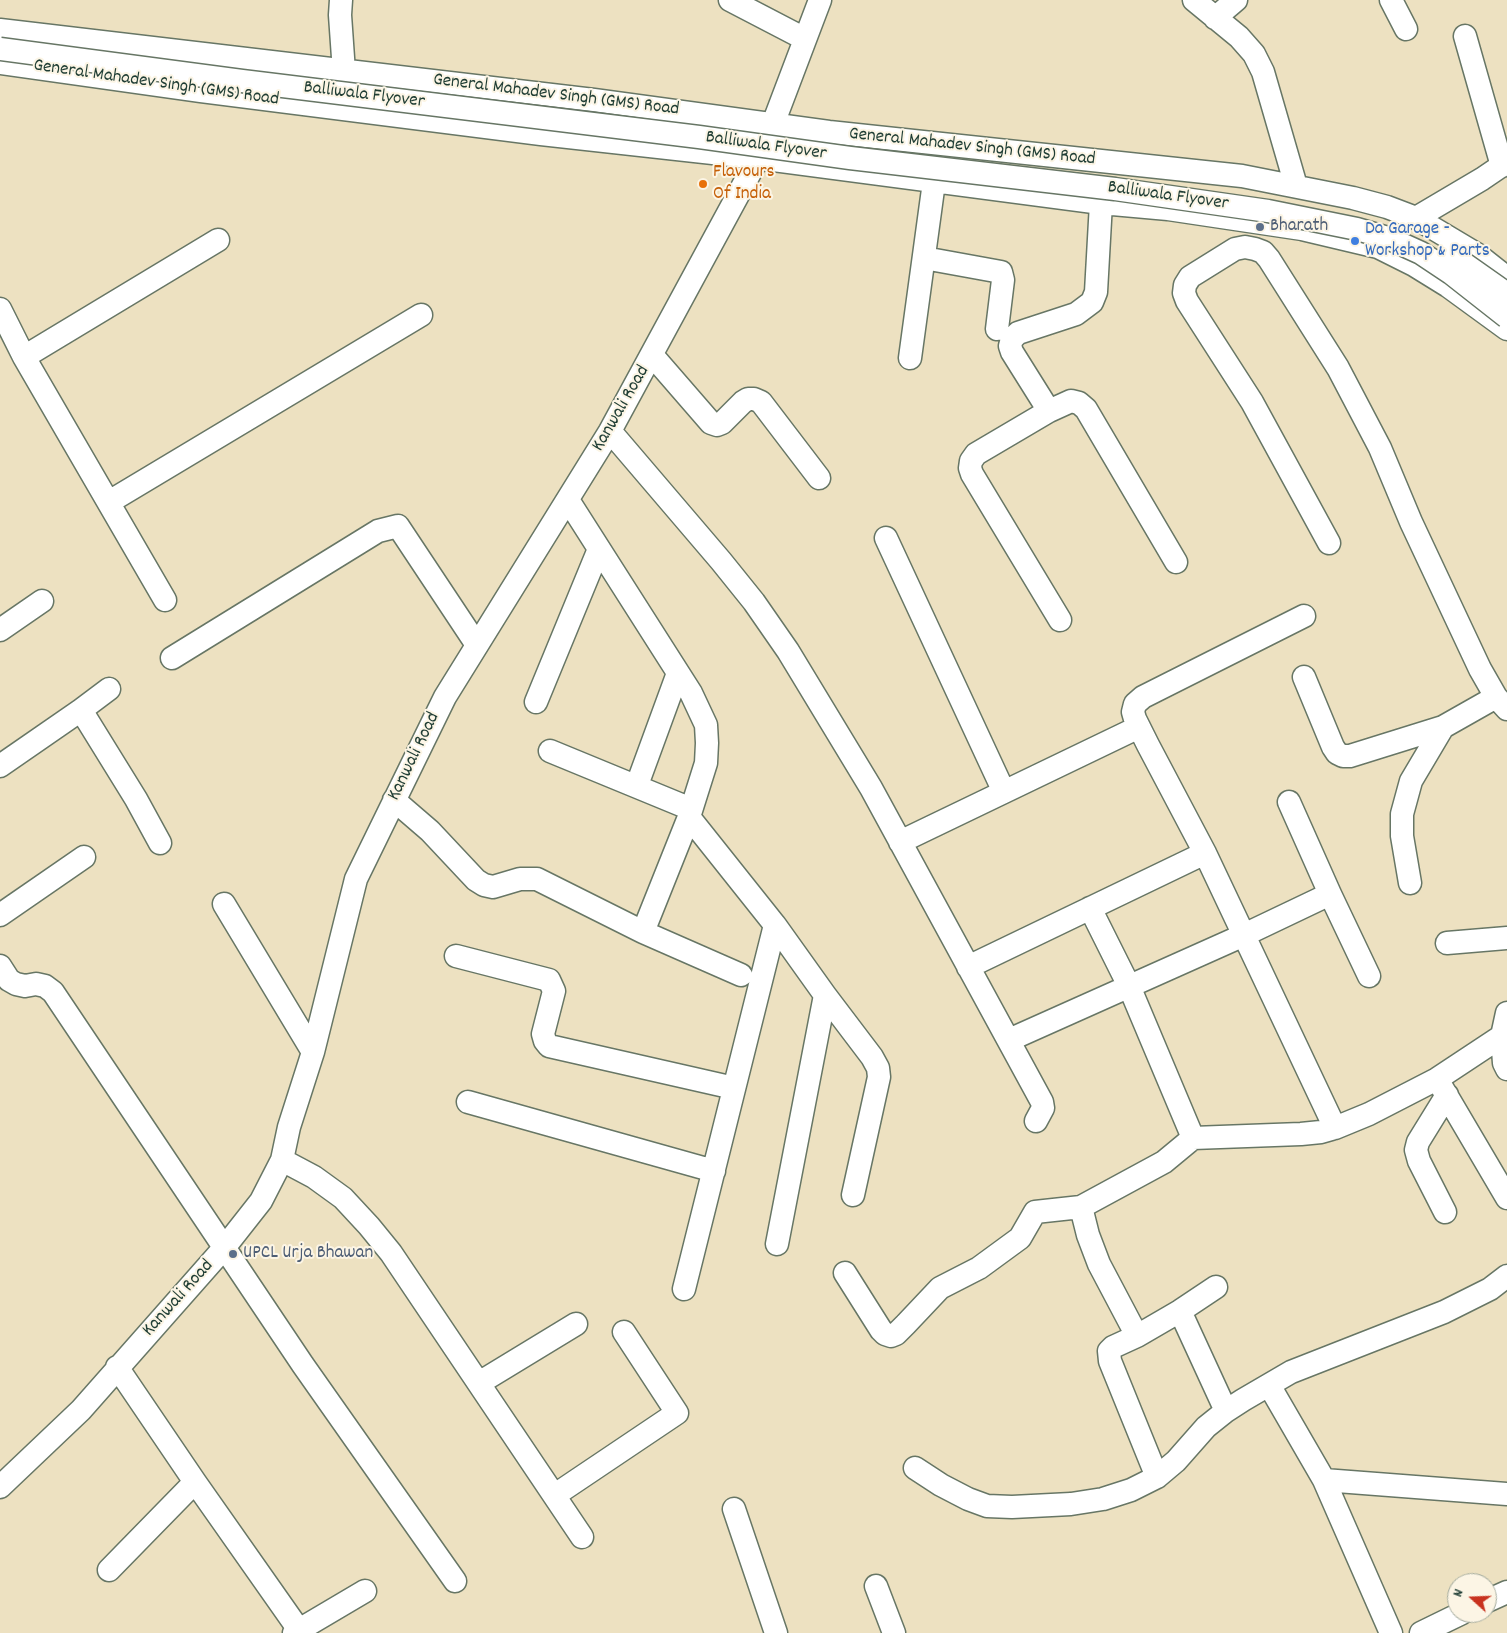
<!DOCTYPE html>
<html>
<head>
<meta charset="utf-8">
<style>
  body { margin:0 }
  #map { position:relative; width:1507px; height:1633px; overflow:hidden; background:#ede1c1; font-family:Dekko,sans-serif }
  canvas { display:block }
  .north { position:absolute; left:1447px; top:1573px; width:50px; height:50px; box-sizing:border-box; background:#fcf5e5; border:1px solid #a4ab9e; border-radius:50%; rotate:290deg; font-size:14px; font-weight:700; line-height:20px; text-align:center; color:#1f3d34 }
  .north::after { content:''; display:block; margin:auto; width:18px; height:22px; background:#c8321e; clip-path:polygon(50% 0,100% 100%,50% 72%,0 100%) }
</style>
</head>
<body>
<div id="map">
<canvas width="1507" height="1633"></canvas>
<div class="north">N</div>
</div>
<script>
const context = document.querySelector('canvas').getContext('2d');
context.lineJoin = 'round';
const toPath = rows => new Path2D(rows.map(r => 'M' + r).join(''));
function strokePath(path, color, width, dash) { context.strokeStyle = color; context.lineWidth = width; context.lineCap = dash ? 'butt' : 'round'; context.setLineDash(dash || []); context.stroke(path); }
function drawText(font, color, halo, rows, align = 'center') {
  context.font = font + ' Dekko,sans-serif'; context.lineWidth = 4; context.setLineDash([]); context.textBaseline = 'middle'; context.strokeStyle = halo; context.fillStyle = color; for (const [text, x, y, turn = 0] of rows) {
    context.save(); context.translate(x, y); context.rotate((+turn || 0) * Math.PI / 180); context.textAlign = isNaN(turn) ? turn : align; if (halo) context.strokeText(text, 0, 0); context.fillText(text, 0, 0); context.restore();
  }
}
const minor = toPath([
  [341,0,340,15,344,72],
  [730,0,805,39],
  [1194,0,1239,37,1254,54,1263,72,1296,186],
  [1391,0,1406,29],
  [1215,18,1236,0],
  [0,30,594,100,829,132,1242,176,1353,198,1387,207,1416,218,1478,255,1507,278],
  [1465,36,1502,166],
  [0,63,201,91,541,134,758,158,1101,203,1168,209,1302,229,1378,247,1414,265,1448,286,1507,329],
  [1416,218,1482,179,1507,162],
  [924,258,1001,272,1003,280,997,329],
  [0,309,24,357,165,600],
  [652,355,711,423,717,425,722,423,743,402,748,399,754,399,761,402,819,478],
  [24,357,218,240],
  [910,358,934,182,934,167],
  [1049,411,1071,401,1079,403,1086,409,1176,562],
  [610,431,721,561,754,602,788,651,871,788,1042,1102,1043,1108,1036,1121],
  [568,500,691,693,706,725,707,743,706,763,689,817,643,932,741,975],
  [109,502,421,315],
  [886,538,1004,792],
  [1329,543,1252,402,1187,301,1184,293,1185,285,1190,277,1235,249,1245,247,1255,249,1263,252,1269,259,1338,368,1380,448,1411,522,1480,669,1496,697,1507,709],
  [1304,616,1143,697,1135,704,1133,712,1135,719,1148,745,1205,853,1335,1128],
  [1060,620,972,474,970,468,971,461,976,454,1049,411,1012,352,1010,346,1012,339,1018,333,1076,314,1092,302,1096,292,1101,203],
  [0,630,42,601],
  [172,658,378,531,398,526,477,645],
  [1304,677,1333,747,1337,753,1343,756,1350,756,1443,727],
  [536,702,599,549],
  [81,710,109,689],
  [550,751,691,809],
  [0,766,81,710,136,799,160,843],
  [637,785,678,673],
  [394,800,430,831,476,880,484,885,493,887,520,879,537,879,643,932],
  [1289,802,1330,894],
  [689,817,775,925,825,995,777,1244],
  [900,842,1139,727],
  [1410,883,1402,836,1402,814,1411,781,1443,727,1496,697],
  [224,904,313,1052],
  [1090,908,1129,986,1193,1138],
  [0,915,84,857],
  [1447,943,1507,938],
  [456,956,549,980,554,991,543,1034,545,1041,549,1046,734,1088],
  [0,966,9,980,16,984,25,986,36,984,45,986,53,992,303,1365,455,1581],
  [968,967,1205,853],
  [825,995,872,1057,878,1068,879,1077,853,1195],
  [1507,1013,1502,1036,1504,1063,1507,1069],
  [1009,1040,1244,935,1330,894,1369,976],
  [1437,1079,1507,1198],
  [468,1102,714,1171],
  [282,1160,314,1177,343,1198,369,1226,391,1253,582,1537],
  [1445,1212,1419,1161,1416,1150,1418,1142,1447,1095],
  [845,1273,881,1330,885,1334,891,1336,896,1334,906,1324,940,1288,979,1268,1020,1238,1035,1212,1081,1207],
  [1216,1287,1180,1311,1137,1336,1113,1347,1109,1351,1110,1361,1157,1477,1176,1461,1206,1427,1226,1411,1243,1400,1291,1372,1444,1312,1490,1289,1507,1276],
  [684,1289,775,925],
  [1180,1311,1226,1411],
  [1137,1336,1099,1264,1088,1235,1081,1207,1164,1162,1193,1138,1301,1134,1321,1132,1335,1128,1369,1114,1437,1079,1502,1036],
  [117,1367,195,1482,299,1630,294,1633],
  [479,1383,576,1324],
  [1269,1385,1324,1480,1391,1633],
  [915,1468,941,1485,968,1499,987,1506,1012,1507,1071,1504,1103,1499,1131,1490,1157,1477],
  [1324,1480,1507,1494],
  [0,1487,81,1410,224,1248,261,1201,282,1160,289,1127,313,1052,356,879,445,697,610,431,758,158,773,124,820,0],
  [555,1495,677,1413,624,1332],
  [734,1509,776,1633],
  [109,1570,195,1482],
  [876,1586,894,1633],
  [1487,1601,1507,1592],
  [299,1630,365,1591],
  [1421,1633,1462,1613]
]);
const minorBridge = toPath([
  [0,49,242,81,699,137,850,158,1115,189,1268,211,1357,229,1388,238,1421,253,1451,273,1507,317],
  [1453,256,1507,294]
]);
const markers = [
  [703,184,5,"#e8710a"],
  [1260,227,5,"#5c6f8a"],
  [1355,241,5,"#3f7fe0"],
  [233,1254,5,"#5c6f8a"]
];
const streetNames = [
  ["General Mahadev Singh (GMS) Road",156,84,8],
  ["Balliwala Flyover",364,96,7],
  ["General Mahadev Singh (GMS) Road",556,96,7],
  ["Balliwala Flyover",766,147,8],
  ["General Mahadev Singh (GMS) Road",972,148,6],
  ["Balliwala Flyover",1168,197,8],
  ["Kanwali Road",622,409,-60],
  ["Kanwali Road",415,757,-64],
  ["Kanwali Road",179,1299,-48]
];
const foodNames = [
  ["Flavours",713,173],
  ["Of India",713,195]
];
const serviceNames = [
  ["Bharath",1270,227],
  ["UPCL Urja Bhawan",243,1254]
];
const shopNames = [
  ["Da Garage -",1365,230],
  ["Workshop & Parts",1365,252]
];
strokePath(minor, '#677665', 25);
strokePath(minor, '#fff', 22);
strokePath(minorBridge, '#677665', 25, []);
strokePath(minorBridge, '#fff', 22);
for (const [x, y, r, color] of markers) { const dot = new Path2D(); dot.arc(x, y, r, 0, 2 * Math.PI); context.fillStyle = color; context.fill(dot); strokePath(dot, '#fcf5e5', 2); }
drawText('19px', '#1f3d34', '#fcf5e5', streetNames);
drawText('19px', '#c56008', '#fcf5e5', foodNames, 'left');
drawText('19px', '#4e5e75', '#fcf5e5', serviceNames, 'left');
drawText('19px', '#366cbe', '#fcf5e5', shopNames, 'left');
</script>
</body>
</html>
